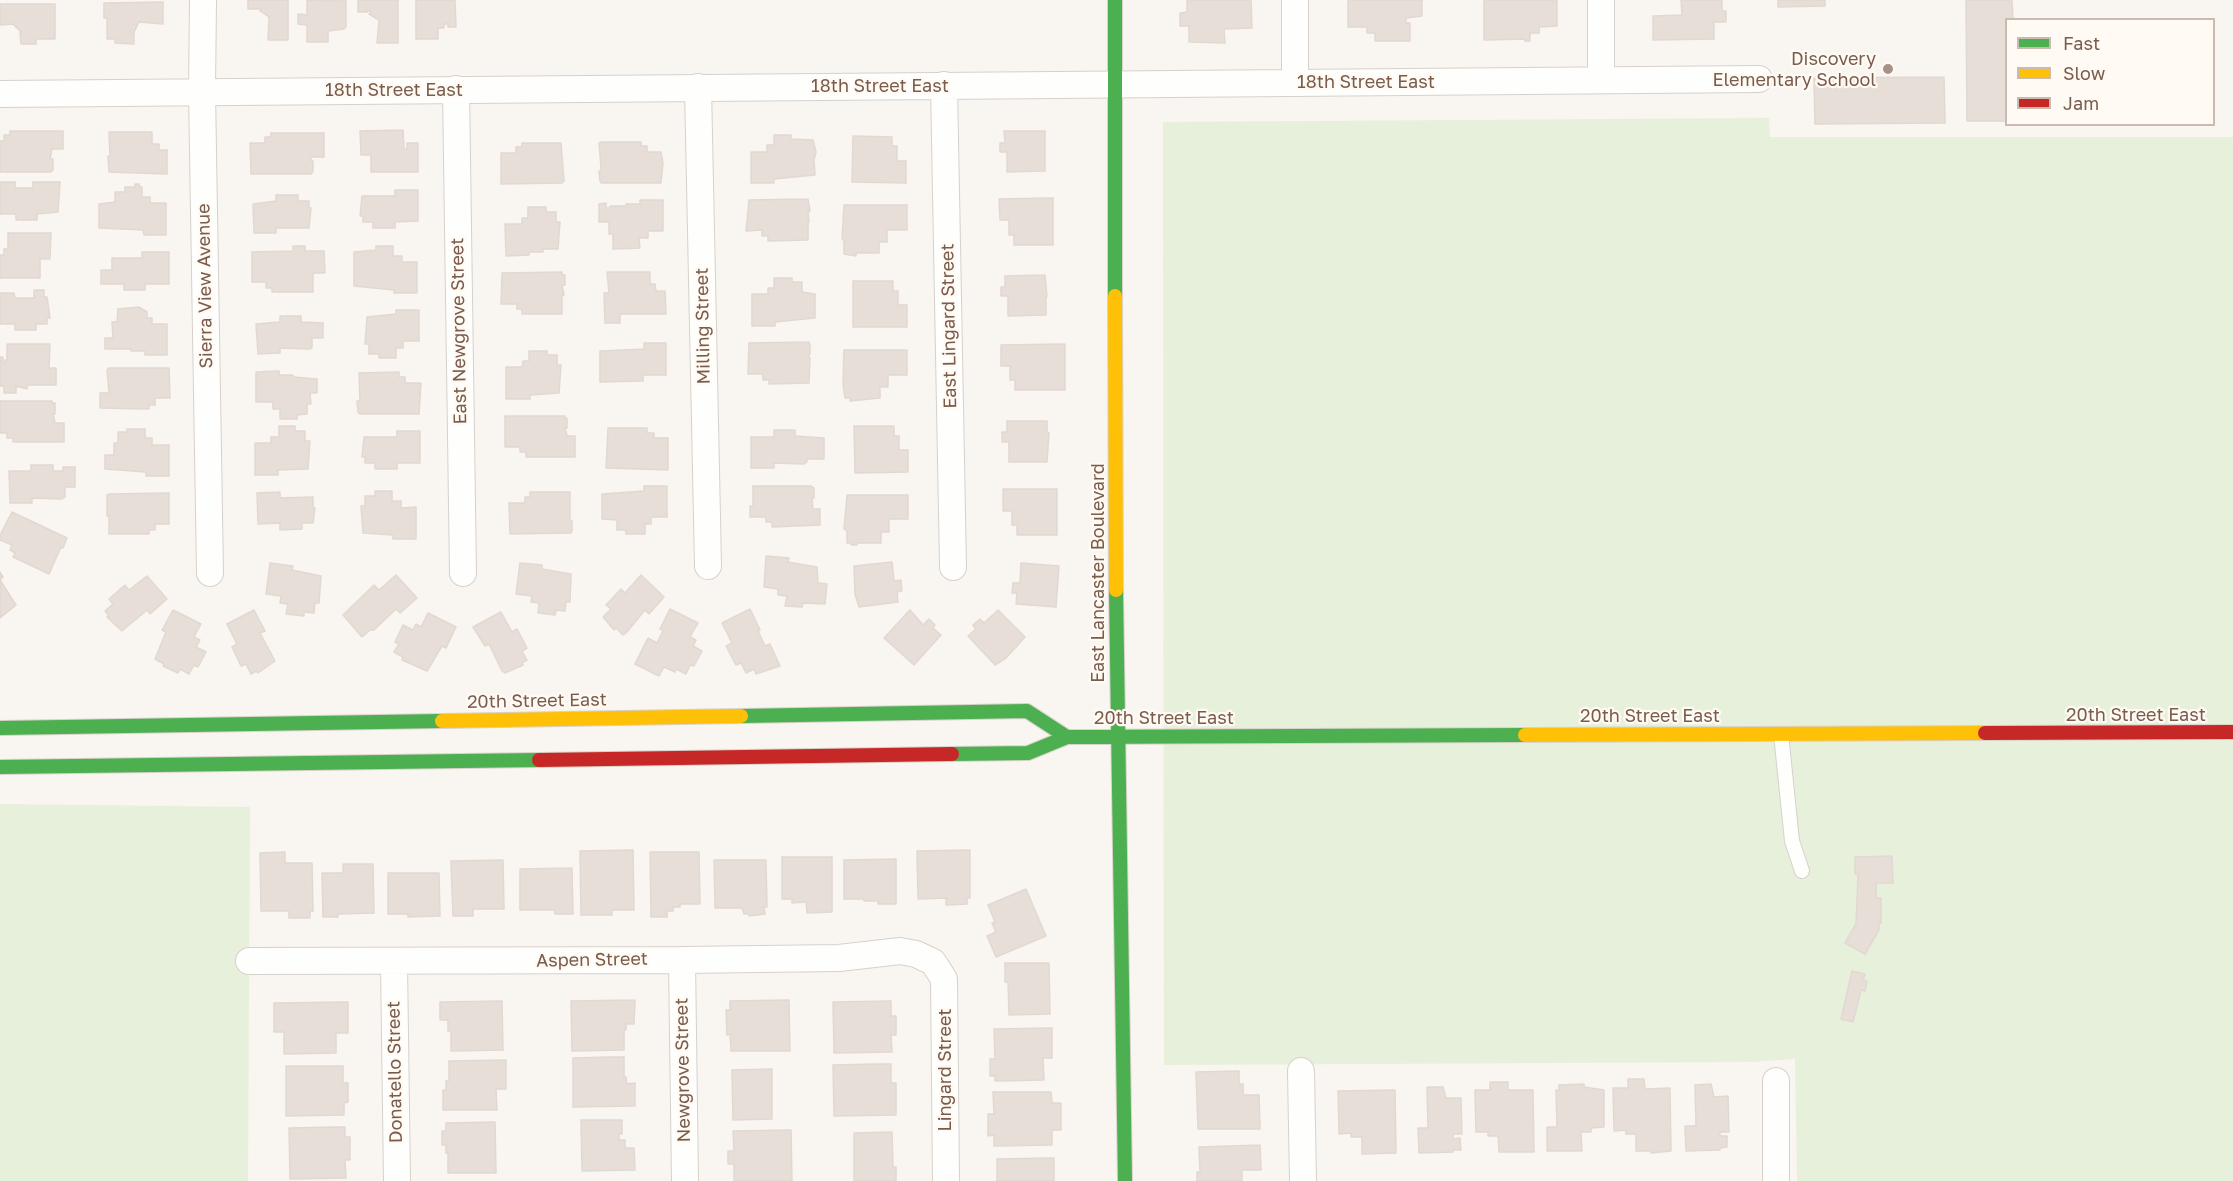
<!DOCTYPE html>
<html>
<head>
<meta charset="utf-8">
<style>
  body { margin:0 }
  #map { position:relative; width:2233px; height:1181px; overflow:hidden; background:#f9f5f0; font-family:"Golos Text",sans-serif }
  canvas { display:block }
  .legend { position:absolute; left:2005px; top:18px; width:210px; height:108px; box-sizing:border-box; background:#fffaf3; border:2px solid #cabbb1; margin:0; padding:8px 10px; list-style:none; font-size:18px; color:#7a5c4d }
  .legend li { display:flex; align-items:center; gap:12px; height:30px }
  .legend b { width:30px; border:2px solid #cabbb1 }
</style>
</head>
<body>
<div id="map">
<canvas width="2233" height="1181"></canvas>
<ul class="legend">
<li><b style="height:8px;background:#4caf50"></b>Fast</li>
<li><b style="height:8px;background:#ffc107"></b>Slow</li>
<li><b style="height:8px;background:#c62828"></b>Jam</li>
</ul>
</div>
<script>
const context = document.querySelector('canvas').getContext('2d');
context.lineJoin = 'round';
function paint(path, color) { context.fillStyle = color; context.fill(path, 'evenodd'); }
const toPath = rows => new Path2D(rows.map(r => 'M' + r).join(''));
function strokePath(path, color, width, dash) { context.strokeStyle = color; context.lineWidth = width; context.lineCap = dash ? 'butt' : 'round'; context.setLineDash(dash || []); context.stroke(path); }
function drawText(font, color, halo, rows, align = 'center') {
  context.font = font + ' "Golos Text",sans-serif'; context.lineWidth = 4.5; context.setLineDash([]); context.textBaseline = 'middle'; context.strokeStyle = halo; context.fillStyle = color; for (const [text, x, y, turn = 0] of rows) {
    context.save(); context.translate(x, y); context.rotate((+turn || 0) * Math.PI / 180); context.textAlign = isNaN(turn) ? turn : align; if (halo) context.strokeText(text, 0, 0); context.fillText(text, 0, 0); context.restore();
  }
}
const green = toPath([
  [1769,118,1770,137,2233,137,2233,1181,1797,1181,1795,1059,1750,1062,1164,1065,1163,122],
  [0,804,250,807,248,1181,0,1181]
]);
const building = toPath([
  [248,0,288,0,288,40,268,40,269,17,260,11,261,9,248,9,248,0],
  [307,0,346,1,346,27,344,29,328,31,328,42,307,42,307,25,298,24,298,14,307,15,307,0],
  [358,0,398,0,398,43,377,43,379,20,369,14,371,12,367,10,367,12,358,12,358,0],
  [416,0,455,0,456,27,448,27,448,24,444,24,444,28,438,28,438,39,416,39,416,0],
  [1187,0,1251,0,1252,28,1224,29,1225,43,1189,42,1189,26,1180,26,1180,13,1187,12,1187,0],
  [1348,0,1422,0,1422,16,1406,18,1406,23,1410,23,1410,41,1375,41,1375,33,1367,33,1367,27,1348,27,1348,0],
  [1484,0,1557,0,1557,26,1539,27,1539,33,1530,33,1530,41,1525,41,1525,39,1484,40,1484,0],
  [1681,0,1722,0,1722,11,1726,11,1726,22,1714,22,1714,39,1653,40,1653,16,1682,15,1681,0],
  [1778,0,1825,0,1825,6,1778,7,1778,0],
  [1966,0,2012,0,2013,20,2006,20,2006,121,1967,121,1966,0],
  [163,2,163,24,139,22,134,32,131,30,130,33,134,33,134,44,115,43,115,39,107,39,107,18,104,18,104,3,163,2],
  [0,4,55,4,55,39,36,39,36,44,21,44,20,33,22,33,13,24,0,25,0,4],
  [1944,77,1945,123,1815,124,1814,78,1944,77],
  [403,130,404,149,407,149,407,143,418,143,418,172,371,172,371,155,361,155,360,131,403,130],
  [10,131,63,131,63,149,52,149,50,159,53,159,53,170,51,172,0,172,0,141,4,141,4,135,10,135,10,131],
  [1004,131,1045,131,1045,171,1007,172,1007,152,1000,152,1000,143,1005,143,1004,131],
  [109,132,152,132,152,144,159,144,159,150,167,150,167,174,109,172,108,156,110,156,109,132],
  [271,133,324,133,324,157,311,157,311,161,313,161,313,171,311,174,251,174,250,143,265,143,265,137,271,137,271,133],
  [774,135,791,135,791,139,813,140,816,152,814,160,815,175,774,179,774,183,751,183,751,152,767,152,767,145,774,145,774,135],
  [853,136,892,137,892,146,897,146,897,161,906,161,906,183,852,182,853,136],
  [601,142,641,142,641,146,647,146,647,152,661,152,663,163,661,183,601,183,600,181,599,171,601,171,601,167,599,143,601,142],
  [522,143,561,143,564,181,562,183,501,184,501,153,516,153,516,147,522,147,522,143],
  [0,182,15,182,15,188,33,188,33,182,60,182,58,212,37,214,37,220,16,220,16,214,0,214,0,182],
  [135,184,139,184,140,187,142,187,142,197,150,197,150,203,166,203,166,235,144,235,143,230,99,228,99,204,115,202,115,192,125,192,125,187,135,187,135,184],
  [395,190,418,190,418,221,395,222,395,228,373,228,373,222,363,222,363,216,360,216,362,196,395,196,395,190],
  [276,195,298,195,298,201,309,201,309,208,311,208,309,228,276,228,276,233,254,233,253,204,276,201,276,195],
  [1053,198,1053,245,1014,245,1014,235,1009,235,1009,220,1000,220,999,199,1053,198],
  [808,199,810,211,808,211,809,222,808,222,808,240,768,241,768,236,762,236,762,230,746,231,749,200,808,199],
  [640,200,663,200,663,231,648,231,648,238,639,238,640,248,613,249,613,234,609,234,609,222,599,222,599,204,606,203,606,208,610,208,610,206,626,206,626,204,640,204,640,200],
  [844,205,907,205,907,230,887,230,887,242,879,242,879,253,856,253,856,256,844,254,844,241,842,239,844,205],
  [528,207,546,207,546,212,556,212,556,222,560,222,558,249,543,249,543,252,529,252,529,255,506,256,505,224,522,224,522,218,528,218,528,207],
  [8,233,51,233,50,259,40,259,40,278,0,278,0,255,4,255,4,249,8,249,8,233],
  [293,246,305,246,305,251,324,251,325,273,313,273,313,292,272,292,272,288,266,288,266,282,252,282,252,252,293,251,293,246],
  [376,246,393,246,393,256,402,256,402,262,417,262,417,293,394,293,394,290,354,286,354,252,376,250,376,246],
  [142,252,169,252,169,284,145,284,145,290,124,290,124,284,101,284,101,270,112,270,112,258,142,258,142,252],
  [562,272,562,275,565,275,565,285,562,285,564,295,562,295,562,314,522,314,522,309,517,309,517,304,501,304,502,273,562,272],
  [607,272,650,272,650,284,655,284,656,291,665,291,666,314,620,314,620,323,605,323,604,293,609,293,607,272],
  [1045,275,1047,296,1046,298,1046,315,1008,316,1008,296,1001,296,1001,287,1005,287,1005,276,1045,275],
  [774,278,792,278,792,282,802,282,802,292,815,294,815,318,775,322,775,326,752,326,752,294,768,294,768,288,774,288,774,278],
  [853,281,893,281,893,291,898,291,898,305,907,305,907,327,853,327,853,281],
  [34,290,44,290,44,297,47,297,50,318,47,318,47,324,36,324,36,330,15,330,15,324,0,324,0,293,14,293,15,298,34,298,34,290],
  [139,307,147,312,147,318,152,318,152,324,167,324,167,355,145,355,145,351,131,351,131,349,105,349,105,338,113,338,112,322,117,322,118,309,139,307],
  [396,310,419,310,419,341,403,341,403,348,396,348,396,358,379,358,379,354,369,354,369,344,365,344,367,317,396,314,396,310],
  [280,316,301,316,301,322,323,323,323,338,312,338,312,348,309,349,280,348,280,353,258,354,256,324,280,322,280,316],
  [809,342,810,345,810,354,808,354,810,358,809,383,769,384,769,380,763,380,763,374,748,374,749,343,809,342],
  [644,343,666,343,666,375,643,375,643,381,600,382,600,351,644,349,644,343],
  [7,344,50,344,49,368,56,368,56,385,27,385,27,389,16,386,16,393,4,393,4,386,0,386,0,357,3,357,3,363,5,363,5,360,7,360,7,344],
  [1065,344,1065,390,1015,390,1015,380,1010,380,1010,366,1001,366,1001,345,1065,344],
  [844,350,907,350,907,375,888,375,888,387,880,387,880,398,850,401,850,398,845,398,843,384,844,350],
  [529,351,547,351,547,355,557,355,557,365,561,365,559,393,530,395,530,399,506,399,506,367,522,367,523,361,529,361,529,351],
  [109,368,169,368,170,398,155,398,155,405,149,405,149,409,100,408,100,393,109,393,107,370,109,368],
  [279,371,279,375,293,375,293,377,317,379,317,393,310,393,311,404,307,404,307,414,297,415,297,419,280,419,280,409,273,409,273,402,256,402,256,372,279,371],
  [399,372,399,377,405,377,405,383,421,383,419,414,360,414,358,412,357,401,360,401,359,373,399,372],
  [0,401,52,401,52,403,55,403,55,414,53,414,55,423,64,423,64,442,13,442,13,438,7,438,7,433,0,433,0,401],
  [505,416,565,416,565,418,567,418,567,428,565,428,567,436,575,436,575,457,526,457,526,452,520,452,520,447,505,447,505,416],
  [1007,421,1047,421,1047,432,1049,433,1047,462,1009,462,1009,442,1002,442,1002,432,1007,432,1007,421],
  [279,426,295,426,295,431,305,431,305,441,310,441,308,469,278,470,278,475,255,475,255,443,271,443,271,437,279,437,279,426],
  [854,426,894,426,894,436,899,436,899,450,908,450,908,472,855,473,854,426],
  [608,428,647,428,647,433,654,433,654,438,668,438,668,470,606,468,608,428],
  [127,429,145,429,145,438,152,438,152,445,169,445,169,476,146,476,146,472,105,469,105,455,114,455,114,443,118,443,118,432,127,432,127,429],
  [774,430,795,430,795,436,824,438,824,459,807,459,807,462,804,464,774,463,774,468,751,468,751,437,774,437,774,430],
  [397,431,420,431,420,463,397,463,397,469,375,469,375,463,365,463,365,457,362,457,364,437,397,437,397,431],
  [31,465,53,465,53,471,63,471,63,467,75,467,75,487,65,487,65,497,61,499,32,498,32,503,10,503,9,471,31,471,31,465],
  [644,486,667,486,667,517,651,517,651,524,645,524,645,534,626,534,626,530,617,530,617,520,602,519,602,494,644,491,644,486],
  [753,486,811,486,814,488,814,498,812,498,813,509,820,509,820,525,772,527,772,522,766,522,766,517,750,517,750,506,753,506,753,486],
  [1003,489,1057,489,1057,535,1017,535,1017,525,1012,525,1012,511,1003,511,1003,489],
  [375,491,392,491,392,501,401,501,401,508,416,507,416,539,393,539,393,535,363,533,361,506,365,506,365,496,375,496,375,491],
  [280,492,280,498,313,497,313,508,315,508,313,523,302,523,302,529,280,530,280,523,258,524,257,493,280,492],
  [530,492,570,492,570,521,572,521,572,531,571,533,510,534,509,503,525,503,525,497,530,497,530,492],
  [169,493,169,524,155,524,155,530,149,530,149,534,109,534,109,516,107,516,107,495,109,494,169,493],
  [847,495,908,495,908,519,889,519,889,532,881,532,881,543,857,543,857,545,851,545,851,543,847,543,847,531,844,529,847,495],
  [12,512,67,538,63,548,61,547,49,574,13,557,15,553,10,550,12,545,0,540,0,535,12,512],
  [766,556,789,558,788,562,817,567,818,583,827,584,825,604,803,603,802,607,785,606,787,596,778,595,778,589,764,587,766,556],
  [892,562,894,581,901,580,902,591,897,592,898,602,859,607,855,594,854,566,892,562],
  [270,563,293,566,292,570,321,576,319,603,315,603,314,613,304,612,304,616,286,614,288,604,280,603,281,596,266,594,270,563],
  [520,563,542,565,542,569,571,574,570,602,566,602,565,611,556,610,555,615,538,613,539,603,531,602,532,596,516,594,520,563],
  [1021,563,1059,566,1056,607,1016,604,1017,593,1012,593,1013,583,1020,583,1021,563],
  [0,572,3,577,0,580,16,605,0,618,0,572],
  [396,575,417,598,400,613,396,609,374,630,370,630,362,637,343,615,374,585,379,590,396,575],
  [641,575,664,597,649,614,645,610,626,633,623,635,616,628,614,630,603,617,611,609,606,605,621,589,625,593,641,575],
  [147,576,167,599,150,614,147,610,122,631,107,617,109,616,105,611,113,604,109,599,125,585,129,590,147,576],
  [670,609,698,623,690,637,696,640,693,646,702,651,694,666,690,665,686,674,676,669,675,672,664,667,659,676,635,664,648,638,657,643,663,631,660,629,670,609],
  [750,609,760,630,758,631,765,646,770,644,780,666,756,674,754,669,746,673,741,663,736,665,726,646,732,643,722,623,750,609],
  [173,610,201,624,194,637,200,640,196,647,206,652,198,667,194,665,189,674,180,669,178,673,163,666,164,664,155,659,166,632,162,630,173,610],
  [254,610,265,631,260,633,275,661,258,673,256,671,251,674,246,664,241,666,232,647,237,644,227,624,254,610],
  [910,610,923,625,929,619,935,625,933,628,941,635,914,665,884,638,910,610],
  [998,610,1025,637,1006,658,995,665,968,636,976,629,973,625,980,619,984,623,998,610],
  [501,612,512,632,517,629,527,648,522,651,527,660,522,663,523,665,505,673,502,671,489,644,485,646,473,627,501,612],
  [428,613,456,627,446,648,442,646,427,671,402,660,403,657,394,652,399,644,395,642,403,625,413,630,416,624,421,627,428,613],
  [633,850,634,910,612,910,612,915,581,915,580,851,633,850],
  [970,850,970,898,967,898,967,904,946,905,946,898,918,899,917,851,970,850],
  [285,852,285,863,312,863,313,911,310,911,310,918,289,918,289,911,261,911,260,853,285,852],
  [650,852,699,852,700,904,680,904,680,907,673,907,673,911,667,911,667,917,651,917,650,852],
  [1892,856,1893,883,1876,883,1876,898,1881,898,1881,923,1879,923,1879,930,1865,954,1845,943,1856,924,1858,874,1855,874,1855,857,1892,856],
  [782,857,832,857,832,912,807,913,806,902,792,903,792,899,782,899,782,857],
  [896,859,896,904,878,904,878,901,864,901,864,899,844,899,844,860,896,859],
  [503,860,504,909,473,909,473,916,453,916,451,861,503,860],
  [714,860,766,860,767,907,764,907,765,914,749,916,749,914,744,914,742,908,715,908,714,860],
  [343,864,373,864,374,913,338,914,338,917,323,917,322,873,343,873,343,864],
  [572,868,573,914,555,914,555,910,520,910,520,869,572,868],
  [388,873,439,873,440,916,408,917,408,914,388,914,388,873],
  [1026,889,1046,936,996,957,987,936,996,932,992,923,995,922,988,905,1026,889],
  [1005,963,1049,963,1050,1014,1009,1015,1008,982,1005,982,1005,963],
  [1852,971,1865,974,1863,980,1867,981,1865,991,1861,990,1853,1022,1841,1019,1852,971],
  [635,1000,634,1024,626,1024,626,1030,624,1030,624,1050,572,1051,571,1001,635,1000],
  [789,1000,790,1051,731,1051,730,1034,727,1035,726,1010,730,1010,730,1001,789,1000],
  [502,1001,503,1050,451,1051,451,1031,448,1031,448,1020,440,1020,440,1002,502,1001],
  [891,1001,891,1016,896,1016,896,1035,891,1035,892,1052,834,1053,833,1002,891,1001],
  [348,1002,348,1033,336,1033,336,1053,284,1054,284,1032,274,1032,274,1003,348,1002],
  [1052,1028,1052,1058,1043,1058,1044,1080,995,1081,995,1076,990,1076,990,1059,995,1059,994,1029,1052,1028],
  [610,1057,624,1057,624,1077,626,1077,627,1084,635,1083,635,1106,573,1107,573,1058,610,1057],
  [506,1060,506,1089,496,1089,497,1110,443,1110,443,1090,446,1090,446,1081,449,1081,449,1061,506,1060],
  [877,1064,891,1064,891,1083,896,1083,896,1115,834,1116,833,1065,877,1064],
  [286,1066,343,1066,343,1083,348,1083,348,1102,344,1103,344,1115,286,1116,286,1066],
  [772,1069,772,1119,733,1120,732,1070,772,1069],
  [1239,1071,1239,1084,1243,1084,1243,1095,1259,1095,1260,1129,1198,1129,1196,1072,1239,1071],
  [1628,1079,1644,1079,1645,1089,1670,1088,1671,1151,1651,1153,1651,1151,1636,1151,1636,1134,1626,1134,1626,1130,1614,1131,1613,1088,1628,1088,1628,1079],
  [1490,1082,1508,1082,1508,1090,1533,1090,1534,1152,1499,1152,1498,1136,1488,1136,1488,1132,1476,1132,1475,1090,1490,1090,1490,1082],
  [1584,1084,1584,1087,1604,1090,1604,1127,1591,1128,1591,1132,1581,1132,1582,1151,1547,1151,1547,1127,1557,1127,1556,1090,1559,1090,1559,1085,1584,1084],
  [1711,1084,1714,1097,1728,1096,1729,1132,1720,1132,1720,1136,1727,1136,1727,1147,1720,1148,1720,1150,1686,1151,1685,1126,1696,1126,1695,1085,1711,1084],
  [1427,1087,1443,1087,1446,1098,1461,1098,1462,1134,1453,1134,1453,1139,1460,1138,1461,1150,1453,1150,1453,1152,1419,1153,1418,1128,1428,1128,1427,1087],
  [1395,1090,1396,1153,1362,1154,1362,1137,1351,1137,1351,1133,1339,1134,1338,1091,1395,1090],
  [993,1092,1051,1092,1052,1103,1061,1103,1061,1130,1052,1130,1052,1145,994,1146,994,1135,988,1136,988,1114,994,1114,993,1092],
  [581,1120,622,1120,622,1134,619,1134,619,1140,625,1140,625,1148,634,1148,635,1170,582,1171,581,1120],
  [495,1122,496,1173,448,1173,448,1153,446,1153,446,1145,442,1145,442,1131,446,1131,446,1123,495,1122],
  [336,1127,345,1127,345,1137,350,1137,350,1160,345,1160,346,1178,290,1179,289,1128,336,1127],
  [791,1130,792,1181,734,1181,734,1164,728,1164,728,1151,734,1151,733,1131,791,1130],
  [892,1132,893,1167,896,1167,896,1181,854,1181,854,1133,892,1132],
  [1260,1145,1261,1170,1242,1170,1242,1181,1197,1181,1197,1172,1200,1172,1199,1147,1260,1145],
  [1054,1158,1054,1181,997,1181,997,1159,1054,1158]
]);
const lane = toPath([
  [1781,734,1792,841,1802,871]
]);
const street = toPath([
  [203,0,202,91,210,573],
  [1295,0,1295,83],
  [1601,0,1601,80],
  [944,85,953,567],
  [698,87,708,566],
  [456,89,463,573],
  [0,94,1759,79],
  [682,960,685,1181],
  [249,961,682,960,839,958,900,951,916,954,933,962,944,979,946,1181],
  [394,962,397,1181],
  [1301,1071,1303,1181],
  [1776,1081,1776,1181]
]);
const fast = toPath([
  [1115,0,1115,296],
  [1116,590,1125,1181],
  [741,716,1027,711,1067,737],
  [0,728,442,721],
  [952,754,1028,753,1067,737,1525,735],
  [0,767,539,760]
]);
const slow = toPath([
  [1115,296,1116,590],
  [442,721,741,716],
  [1525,735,1985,733]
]);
const jam = toPath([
  [1985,733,2233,732],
  [539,760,952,754]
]);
const markers = [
  [1888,69,6,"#a69286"]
];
const poiNames = [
  ["Discovery",1876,59],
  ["Elementary School",1876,80]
];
const streetNames = [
  ["18th Street East",1366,82],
  ["18th Street East",880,86],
  ["18th Street East",394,90],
  ["Sierra View Avenue",205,286,-91],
  ["Milling Street",703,326,-91],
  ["East Lingard Street",949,326,-91],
  ["East Newgrove Street",459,331,-91],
  ["East Lancaster Boulevard",1098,573,-90],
  ["20th Street East",537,701,-1],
  ["20th Street East",2136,715],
  ["20th Street East",1650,716],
  ["20th Street East",1164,718],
  ["Aspen Street",592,960,-1],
  ["Newgrove Street",683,1070,-91],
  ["Lingard Street",945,1070,-90],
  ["Donatello Street",395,1072,-91]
];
paint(green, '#e7f0db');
paint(building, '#e6ded7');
strokePath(building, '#e2d8d2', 1.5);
strokePath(lane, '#d7d1cb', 16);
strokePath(street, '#d7d1cb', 28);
strokePath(fast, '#d9d2cb', 16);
strokePath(slow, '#d9d2cb', 16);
strokePath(jam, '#d9d2cb', 16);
strokePath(lane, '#fefefd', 14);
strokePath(street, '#fefefd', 26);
strokePath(fast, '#4caf50', 14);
strokePath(slow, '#ffc107', 14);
strokePath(jam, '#c62828', 14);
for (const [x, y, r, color] of markers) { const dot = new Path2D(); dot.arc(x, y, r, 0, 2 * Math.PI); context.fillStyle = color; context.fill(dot); strokePath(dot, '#fffaf3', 2); }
drawText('18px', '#7a5c4d', '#fffaf3', poiNames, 'right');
drawText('18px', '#7a5c4d', '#fffaf3', streetNames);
</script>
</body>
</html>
